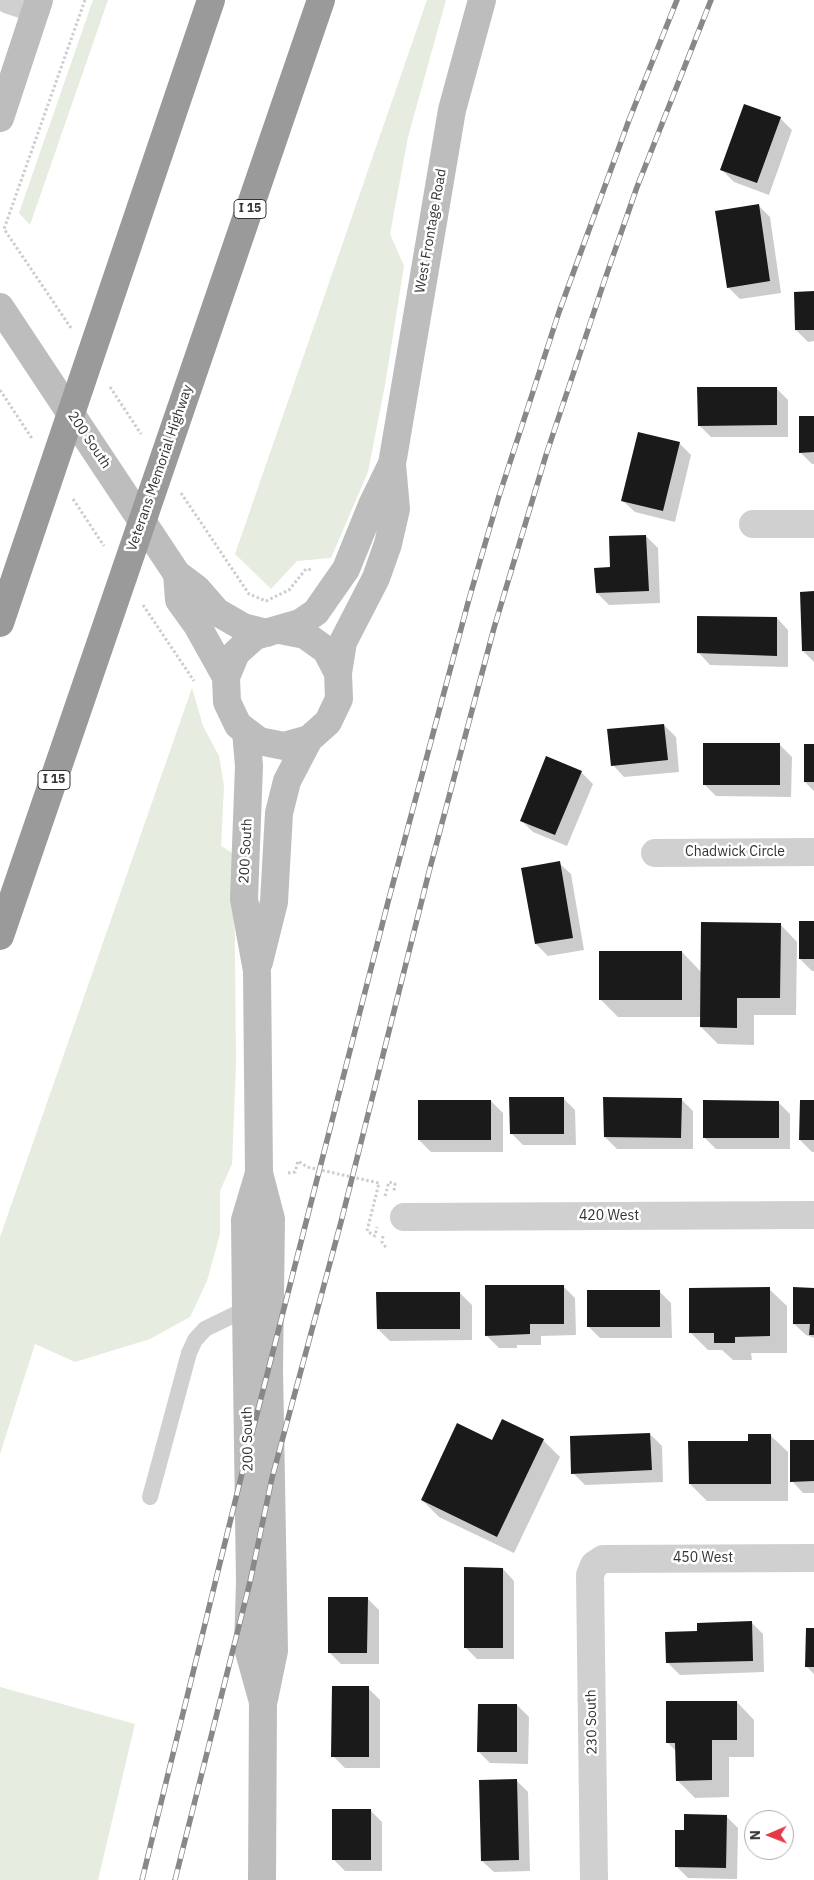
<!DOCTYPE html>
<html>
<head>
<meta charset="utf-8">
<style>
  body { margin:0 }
  #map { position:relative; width:814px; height:1880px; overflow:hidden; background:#fff; font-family:"IBM Plex Sans",sans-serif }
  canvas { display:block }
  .north { position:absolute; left:744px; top:1810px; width:50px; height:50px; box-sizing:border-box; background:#fff; border:1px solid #adadad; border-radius:50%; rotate:269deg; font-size:14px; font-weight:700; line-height:20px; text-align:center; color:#333 }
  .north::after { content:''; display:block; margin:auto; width:18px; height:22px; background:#e63946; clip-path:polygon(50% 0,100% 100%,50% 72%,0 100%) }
</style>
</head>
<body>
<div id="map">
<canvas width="814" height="1880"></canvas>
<div class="north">N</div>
</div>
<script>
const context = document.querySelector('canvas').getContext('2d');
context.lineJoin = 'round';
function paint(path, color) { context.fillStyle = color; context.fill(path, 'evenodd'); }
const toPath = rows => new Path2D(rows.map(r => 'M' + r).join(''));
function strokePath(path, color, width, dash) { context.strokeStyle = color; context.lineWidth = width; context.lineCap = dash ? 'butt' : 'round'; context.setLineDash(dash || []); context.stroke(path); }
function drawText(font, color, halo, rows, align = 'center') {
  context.font = font + ' "IBM Plex Sans",sans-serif'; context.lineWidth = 5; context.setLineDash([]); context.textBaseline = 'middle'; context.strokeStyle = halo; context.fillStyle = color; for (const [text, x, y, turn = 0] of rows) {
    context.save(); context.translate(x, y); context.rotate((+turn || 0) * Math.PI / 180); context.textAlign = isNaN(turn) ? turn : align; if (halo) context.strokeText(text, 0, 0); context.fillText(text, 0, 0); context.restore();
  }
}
const green = toPath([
  [93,0,108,0,30,225,19,213],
  [427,0,446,0,408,137,390,234,404,266,385,385,368,472,331,558,297,561,271,589,235,554],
  [192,688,203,726,219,756,224,786,221,846,234,854,236,1063,232,1164,220,1191,220,1234,207,1281,190,1317,150,1339,75,1362,35,1344,0,1454,0,1237],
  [0,1687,135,1724,98,1880,0,1880]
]);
const shadow = toPath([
  [780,118,792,130,769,195,734,182,722,170],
  [758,205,770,217,781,293,740,299,728,287],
  [814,292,814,341,808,342,796,330],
  [776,388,788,400,788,437,711,437,699,425],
  [814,417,814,464,812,464,800,452],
  [679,443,691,455,675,522,635,512,623,501],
  [646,536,658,548,660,603,609,605,597,593,612,568],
  [814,592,814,662,803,651],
  [777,618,788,630,788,667,710,665,699,653],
  [664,725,676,737,679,772,624,777,613,765],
  [780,745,792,757,791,797,716,796,704,784],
  [814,745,814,791,805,782],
  [581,772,593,784,567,846,533,832,521,820],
  [559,863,571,874,584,950,548,956,536,944],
  [814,922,814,971,812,971,800,959],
  [780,924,797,942,796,1015,754,1015,754,1045,718,1044,701,1027,701,1017,618,1017,600,999,682,952,701,972],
  [563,1098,575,1110,576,1145,523,1145,511,1133],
  [681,1099,693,1111,693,1149,617,1149,605,1137],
  [491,1101,503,1113,503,1152,431,1152,419,1140],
  [814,1101,814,1152,812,1152,800,1140],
  [778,1102,790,1114,790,1149,716,1149,704,1137],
  [563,1286,575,1298,576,1335,541,1336,541,1345,517,1345,517,1348,499,1348,487,1336],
  [769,1289,787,1306,787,1353,751,1353,752,1360,733,1360,722,1350,708,1350,691,1333],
  [814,1289,814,1338,806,1335,794,1324],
  [659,1291,671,1303,672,1338,600,1338,588,1326],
  [460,1293,472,1305,472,1340,390,1341,378,1329],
  [650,1434,662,1446,663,1482,585,1485,573,1473],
  [770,1435,788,1452,788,1501,707,1501,690,1484,749,1443],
  [543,1440,560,1457,514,1553,439,1517,422,1500,492,1442],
  [814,1441,814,1493,803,1493,792,1481],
  [503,1569,514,1581,514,1659,477,1659,465,1647],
  [367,1598,379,1610,379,1664,341,1664,329,1652],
  [751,1622,763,1634,764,1672,680,1675,668,1663,699,1632],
  [814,1629,814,1674,807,1667],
  [368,1688,380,1700,380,1768,345,1768,333,1756],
  [737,1702,754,1720,754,1757,729,1757,729,1797,695,1798,677,1780,677,1752,668,1743],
  [517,1705,529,1717,528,1764,490,1763,478,1751],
  [516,1780,528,1792,530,1871,494,1872,482,1861],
  [370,1810,382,1822,382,1871,345,1871,334,1860],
  [726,1816,738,1828,737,1879,688,1878,676,1866]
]);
const building = toPath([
  [744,104,781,117,757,183,720,170],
  [759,204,770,281,727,288,715,211],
  [814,291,814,330,795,330,794,292],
  [697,387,777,387,777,425,698,426],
  [799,416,814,416,814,452,799,453],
  [638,432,680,442,663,511,621,501],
  [646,535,649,591,596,593,594,568,610,567,609,536],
  [814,591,814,651,802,651,800,592],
  [697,616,777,617,777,656,697,653],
  [664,724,668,760,611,766,607,729],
  [703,743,780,743,780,785,703,785],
  [804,744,814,744,814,782,804,782],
  [546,756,582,771,555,835,520,821],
  [560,861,573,938,535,944,521,868],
  [799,921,814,921,814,959,799,959],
  [701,922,781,923,780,998,737,998,737,1028,700,1027],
  [599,951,682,951,682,1000,599,1000],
  [509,1097,564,1097,564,1134,510,1134],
  [603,1097,682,1098,681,1138,604,1137],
  [418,1100,491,1100,491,1140,418,1140],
  [703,1100,779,1101,779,1138,703,1138],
  [800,1100,814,1100,814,1140,799,1140],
  [485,1285,564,1285,564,1324,530,1324,530,1334,485,1336],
  [770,1287,770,1336,735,1337,735,1343,714,1343,714,1333,689,1333,689,1288],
  [793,1287,814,1288,814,1335,809,1335,810,1324,793,1324],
  [587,1290,660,1290,660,1327,587,1327],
  [376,1292,460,1292,460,1329,377,1329],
  [502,1419,544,1439,497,1537,421,1500,457,1423,492,1440],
  [650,1433,652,1470,571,1474,570,1436],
  [748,1434,771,1434,771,1484,689,1484,688,1441,748,1441],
  [790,1440,814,1440,814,1481,790,1482],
  [464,1567,503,1568,503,1648,464,1648],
  [328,1597,368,1597,367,1653,328,1653],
  [752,1621,753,1661,666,1663,665,1632,697,1631,697,1623],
  [806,1628,814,1628,814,1667,805,1667],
  [332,1686,369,1686,369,1757,331,1757],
  [666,1701,737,1701,737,1740,712,1740,712,1780,676,1781,675,1743,666,1743],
  [478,1704,517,1704,517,1752,477,1752],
  [517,1779,519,1860,481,1861,479,1780],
  [332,1809,371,1809,371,1860,332,1860],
  [684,1814,727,1815,726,1868,675,1867,675,1830,684,1830]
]);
const path = toPath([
  [71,328,4,229,85,0],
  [110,387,141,434],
  [0,390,33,440],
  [181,493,249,594,266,601,289,590,306,569,312,570],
  [73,499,104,546],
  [143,605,194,681],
  [288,1173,295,1172,298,1161,307,1167,379,1183,367,1231,375,1236,377,1227],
  [385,1196,389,1182,395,1184,394,1191],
  [383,1236,382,1242,387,1249]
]);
const lane = toPath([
  [150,1497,189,1353,195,1340,205,1329,246,1309]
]);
const street = toPath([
  [9,0,36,9],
  [753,524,814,524],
  [655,853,814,852],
  [404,1217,814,1215],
  [594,1880,590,1575,594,1565,603,1559,814,1558]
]);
const secondary = toPath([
  [0,118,39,0],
  [0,307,177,574,197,589,217,612,243,627,267,633],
  [177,574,179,600,197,625,226,677],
  [280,630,305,635,326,650,338,673,339,699,328,722,309,739,284,746,259,741,238,725,227,702,226,677,236,653,255,636,300,623,316,612,346,569,372,505,392,464,452,110,482,0],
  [338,673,343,642,376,578,388,544,396,509,392,464],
  [246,731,249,766,244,899,257,971,259,1173,271,1219,269,1369,274,1651,263,1704],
  [259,962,274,902,279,813,287,781,309,739],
  [259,1173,245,1220,246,1309,250,1582,248,1648,263,1702,262,1880]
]);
const highway = toPath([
  [0,623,211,0],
  [0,936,321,0]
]);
const rail = toPath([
  [142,1880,248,1449,388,902,469,599,499,496,559,312,629,120,677,0],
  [175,1880,250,1582,272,1478,341,1222,430,868,494,628,546,455,605,279,637,187,711,0]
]);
const shields = [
  [250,209,32],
  [54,780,32]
];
const shieldNames = [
  ["I 15",250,209],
  ["I 15",54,780]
];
const streetNames = [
  ["West Frontage Road",431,231,-80],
  ["200 South",89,440,56],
  ["Veterans Memorial Highway",160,468,-71],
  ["200 South",246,851,-87],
  ["Chadwick Circle",735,852],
  ["420 West",609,1216],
  ["200 South",248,1439,-91],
  ["450 West",703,1558],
  ["230 South",592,1722,-91]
];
paint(green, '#e6ecdf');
paint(shadow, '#0003');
paint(building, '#1a1a1a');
strokePath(path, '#cdcdcd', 3, [2.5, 2.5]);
strokePath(lane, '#d0d0d0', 16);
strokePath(street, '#d0d0d0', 28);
strokePath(secondary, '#bdbdbd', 28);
strokePath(highway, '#9a9a9a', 28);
strokePath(rail, '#888', 5.5);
strokePath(rail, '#fff', 4, [11]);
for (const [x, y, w] of shields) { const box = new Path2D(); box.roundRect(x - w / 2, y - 9.5, w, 19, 4); context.fillStyle = '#fff'; context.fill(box); strokePath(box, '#333', 1); }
drawText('bold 12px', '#333', null, shieldNames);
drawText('14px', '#333', '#fff', streetNames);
</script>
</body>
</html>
